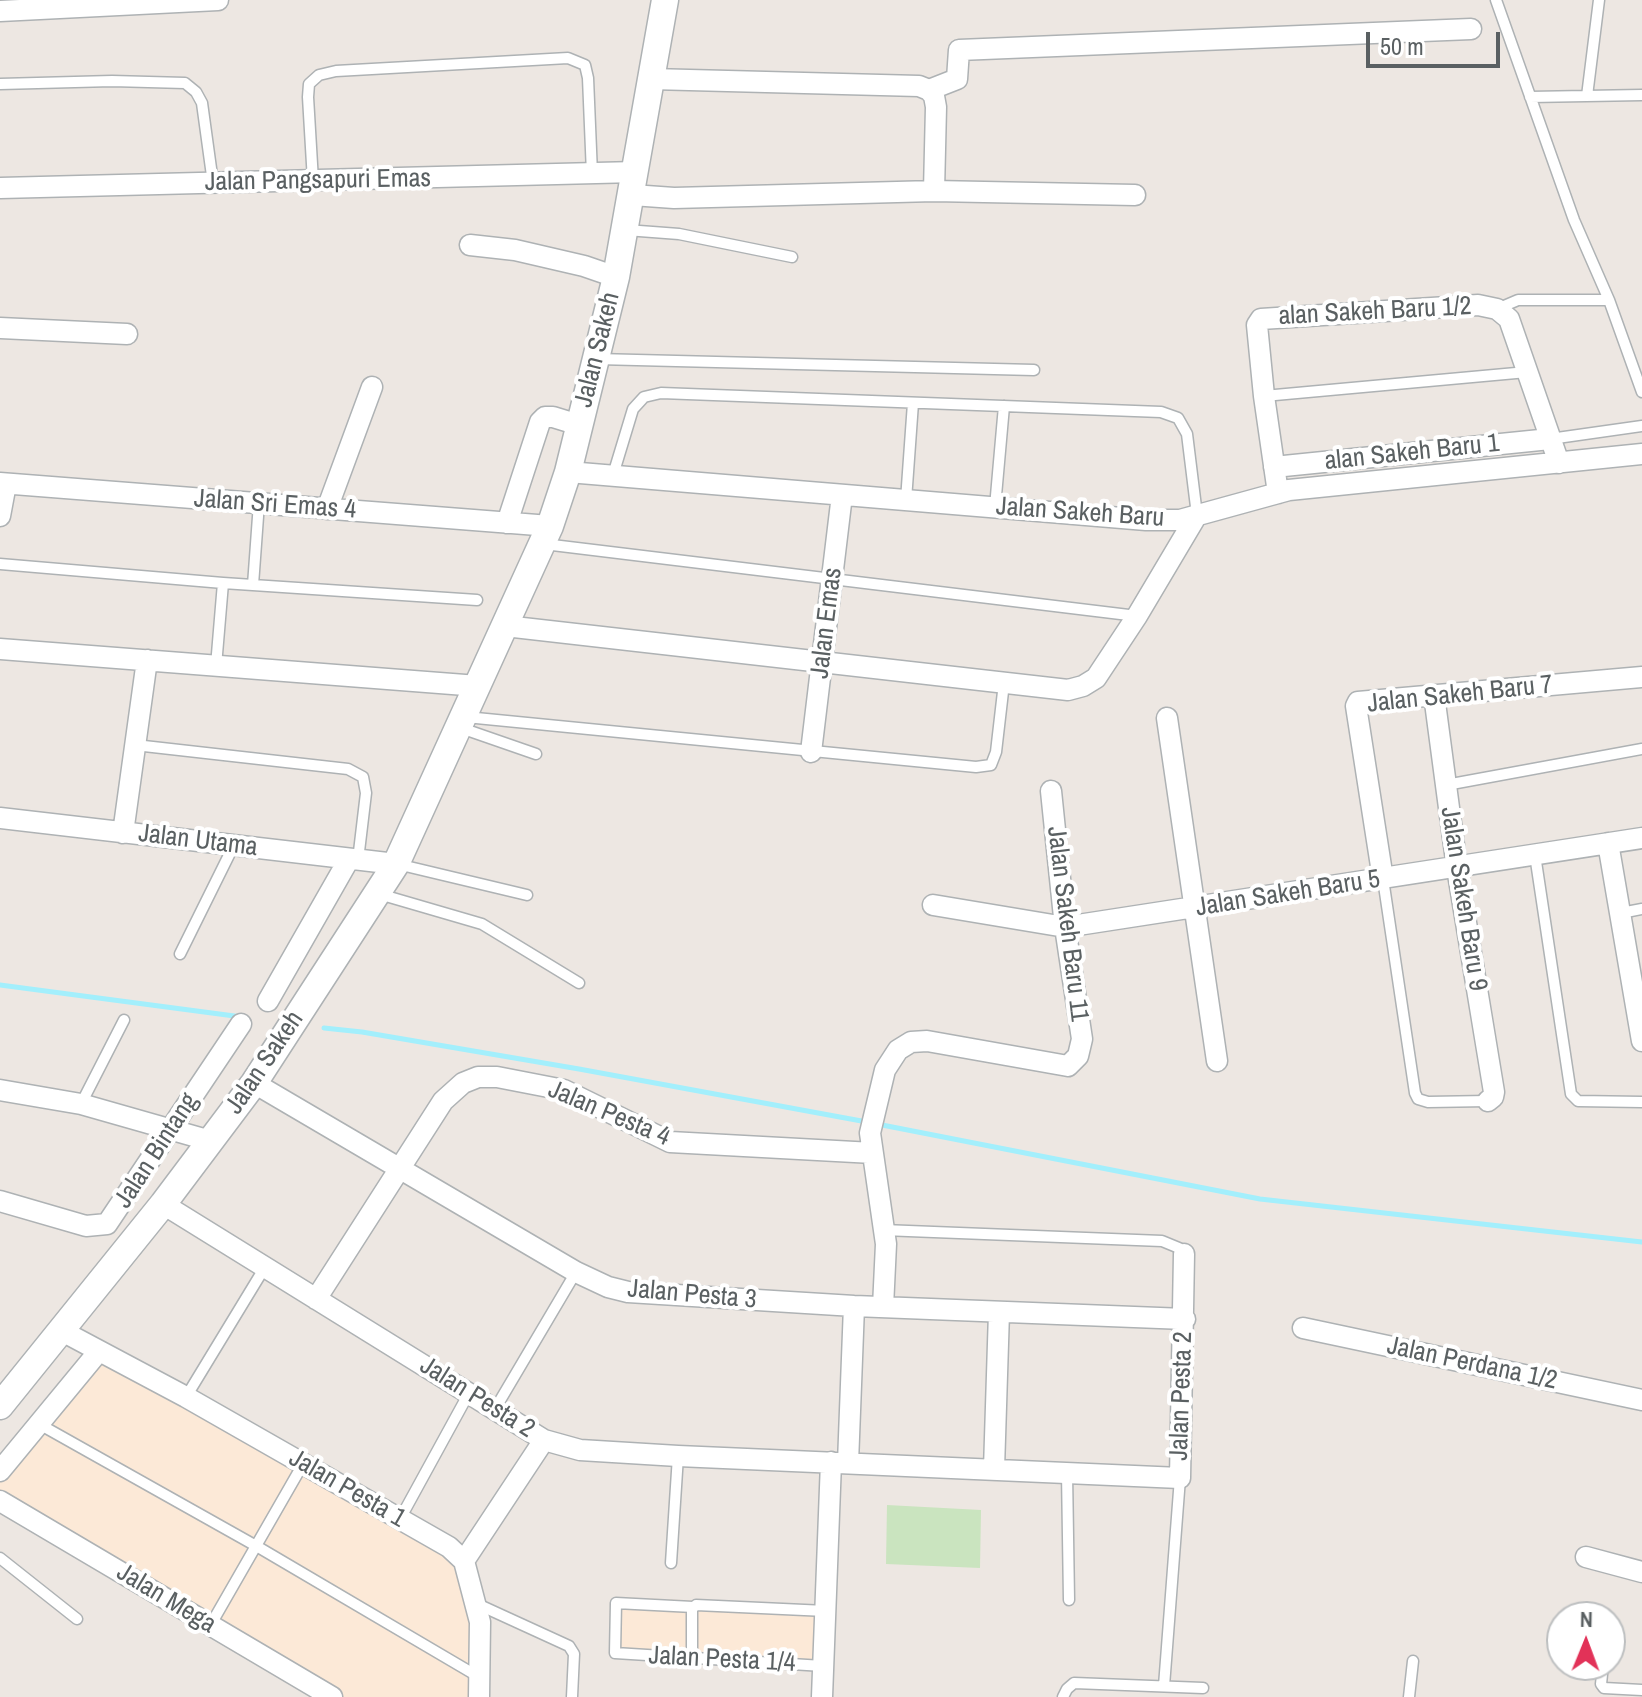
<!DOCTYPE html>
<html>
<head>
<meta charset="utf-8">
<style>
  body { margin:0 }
  #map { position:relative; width:1642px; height:1697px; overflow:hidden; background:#ede7e2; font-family:"Archivo Narrow",sans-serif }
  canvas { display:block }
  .north { position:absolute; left:1546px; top:1601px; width:80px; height:80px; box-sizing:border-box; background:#fff; border:2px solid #bdbfc0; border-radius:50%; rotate:1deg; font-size:22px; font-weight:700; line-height:32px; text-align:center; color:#5a6062 }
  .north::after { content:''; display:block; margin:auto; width:28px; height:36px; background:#e23258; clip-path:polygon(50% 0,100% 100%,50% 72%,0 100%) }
  .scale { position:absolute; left:1366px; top:32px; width:134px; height:36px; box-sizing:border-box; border:4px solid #5a6062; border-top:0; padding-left:10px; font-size:24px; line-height:28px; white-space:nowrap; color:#5a6062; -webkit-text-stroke:6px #fff; paint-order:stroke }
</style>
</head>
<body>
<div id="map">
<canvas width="1642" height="1697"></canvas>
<div class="north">N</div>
<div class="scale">50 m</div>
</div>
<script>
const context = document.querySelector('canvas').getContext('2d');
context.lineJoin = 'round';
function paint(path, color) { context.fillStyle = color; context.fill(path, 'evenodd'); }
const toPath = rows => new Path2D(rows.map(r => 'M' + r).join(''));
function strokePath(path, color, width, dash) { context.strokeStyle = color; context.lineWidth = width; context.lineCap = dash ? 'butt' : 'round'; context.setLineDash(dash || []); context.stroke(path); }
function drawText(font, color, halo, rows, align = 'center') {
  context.font = font + ' "Archivo Narrow",sans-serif'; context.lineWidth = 8; context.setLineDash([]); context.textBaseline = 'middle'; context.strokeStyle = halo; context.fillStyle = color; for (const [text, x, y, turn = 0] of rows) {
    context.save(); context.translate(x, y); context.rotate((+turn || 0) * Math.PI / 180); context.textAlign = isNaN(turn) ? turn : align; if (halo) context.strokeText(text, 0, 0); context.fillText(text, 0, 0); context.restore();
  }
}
const commercial = toPath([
  [98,1343,471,1562,485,1697,319,1697,0,1508,0,1462],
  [619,1597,833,1607,830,1670,619,1658,612,1656,609,1650,610,1604]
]);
const green = toPath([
  [887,1505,981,1510,980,1568,886,1564]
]);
const stream = toPath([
  [0,985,242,1017],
  [324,1028,362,1032,579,1069,867,1122],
  [877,1124,1260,1199,1642,1242]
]);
const service = toPath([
  [1496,0,1574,220,1609,300,1642,392],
  [0,84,112,81,185,83,196,92,202,103,213,183],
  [1587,96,1599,0],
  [1530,97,1642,95],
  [313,181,308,97,309,84,319,75,336,71,568,58,585,65,588,78,592,174],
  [626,230,679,234,792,257],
  [1497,309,1518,300,1609,300],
  [597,359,1034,370],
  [1264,396,1527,372],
  [1550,439,1642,426],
  [613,475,633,409,644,397,661,393,1161,412,1178,418,1187,434,1197,515],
  [906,500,913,403],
  [995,507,1004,406],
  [544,544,1137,616],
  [0,564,223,583,477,600],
  [253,585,259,503],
  [216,666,223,583],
  [466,717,976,767,991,765,996,752,1004,683],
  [461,728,536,754],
  [135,745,348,769,363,777,366,793,358,860],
  [1446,785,1642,749],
  [1535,855,1571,1094,1578,1101,1642,1102],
  [397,864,527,895],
  [1383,879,1415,1093,1418,1099,1428,1102,1488,1101],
  [379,894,482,924,579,983],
  [1621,913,1642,909],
  [180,954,234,845],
  [81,1104,124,1020],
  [883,1230,1162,1241,1179,1248,1184,1254],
  [186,1397,265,1267],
  [495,1409,576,1272],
  [39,1424,258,1547,479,1677],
  [1067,1473,1069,1600],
  [400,1519,469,1393],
  [0,1558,77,1619],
  [671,1563,678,1456],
  [475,1603,569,1646,574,1654,572,1697],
  [693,1607,616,1603,615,1653,823,1666],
  [210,1626,303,1464],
  [692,1659,692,1609,696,1605,826,1611],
  [1603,1665,1601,1684,1604,1688,1642,1690],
  [1164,1686,1180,1478],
  [1063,1697,1067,1689,1074,1683,1203,1688],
  [1409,1697,1413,1661]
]);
const minor = toPath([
  [0,11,218,0],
  [651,79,919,86,929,90,934,96,936,107,934,191],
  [929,90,957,79,959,50,1471,29],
  [0,188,636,172],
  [632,195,674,198,934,191,1135,195],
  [470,245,515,250,584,266,616,277],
  [0,328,127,334],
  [1274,467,1550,439],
  [568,472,1146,520,1180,520,1289,490,1642,454],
  [0,483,550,526],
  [1278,493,1264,396,1257,325,1261,319,1478,305,1497,309,1509,319,1559,463],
  [327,509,372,387],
  [0,516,6,484],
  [507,523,540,422,545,417,553,417,579,425],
  [505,626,1068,690,1083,686,1096,678,1137,616,1197,515],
  [0,649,478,686],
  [1434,695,1457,868,1494,1092,1493,1097,1488,1101],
  [1167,718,1217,1061],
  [811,752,842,495],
  [0,818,396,864],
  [123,833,147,660],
  [1608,843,1642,1041],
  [1383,879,1356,706,1358,702,1642,677],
  [933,905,1065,927,1642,838],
  [268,1001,349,859],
  [254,1083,576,1272,608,1287,628,1292,854,1306,1185,1319],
  [0,1090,81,1104,211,1141],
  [0,1201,86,1226,107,1224,241,1024],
  [163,1204,544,1440,580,1450,678,1456,1180,1478,1184,1254],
  [316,1299,443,1101,463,1083,478,1077,497,1077,564,1090,670,1142,873,1153],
  [883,1307,886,1244,870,1133,885,1070,898,1050,911,1042,927,1041,1068,1066,1078,1056,1082,1039,1065,927,1051,791],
  [1303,1328,1642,1400],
  [62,1331,186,1397,449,1547,464,1561],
  [848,1463,854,1306],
  [994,1469,999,1312],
  [0,1471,99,1351],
  [0,1501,332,1697],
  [1586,1557,1642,1572],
  [464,1561,544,1440],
  [464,1561,480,1622,479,1697],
  [822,1697,831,1462]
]);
const tertiary = toPath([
  [0,1406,163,1204,254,1083,396,864,550,526,568,472,616,277,665,0]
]);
const streetNames = [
  ["Jalan Pangsapuri Emas",318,181,-1],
  ["alan Sakeh Baru 1/2",1375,312,-3],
  ["Jalan Sakeh",598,350,-76],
  ["alan Sakeh Baru 1",1412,453,-6],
  ["Jalan Sri Emas 4",275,505,4],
  ["Jalan Sakeh Baru",1080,513,4],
  ["Jalan Emas",827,623,-83],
  ["Jalan Sakeh Baru 7",1460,695,-6],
  ["Jalan Utama",198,841,7],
  ["Jalan Sakeh Baru 5",1288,894,-9],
  ["Jalan Sakeh Baru 9",1463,899,81],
  ["Jalan Sakeh Baru 11",1067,924,83],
  ["Jalan Sakeh",265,1063,-56],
  ["Jalan Pesta 4",609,1114,23],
  ["Jalan Bintang",157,1151,-57],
  ["Jalan Pesta 3",692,1295,5],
  ["Jalan Perdana 1/2",1472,1364,12],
  ["Jalan Pesta 2",1182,1396,-88],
  ["Jalan Pesta 2",477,1398,32],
  ["Jalan Pesta 1",347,1489,30],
  ["Jalan Mega",166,1599,31],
  ["Jalan Pesta 1/4",722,1660,3]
];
paint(commercial, '#fce9d7');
paint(green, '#cae4bf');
strokePath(stream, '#a3effc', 5);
strokePath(service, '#aeb2b4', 13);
strokePath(minor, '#aeb2b4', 23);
strokePath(tertiary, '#aeb2b4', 29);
strokePath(service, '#fff', 10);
strokePath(minor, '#fff', 20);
strokePath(tertiary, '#fff', 26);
drawText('26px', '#5a6062', '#fff', streetNames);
</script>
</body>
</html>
